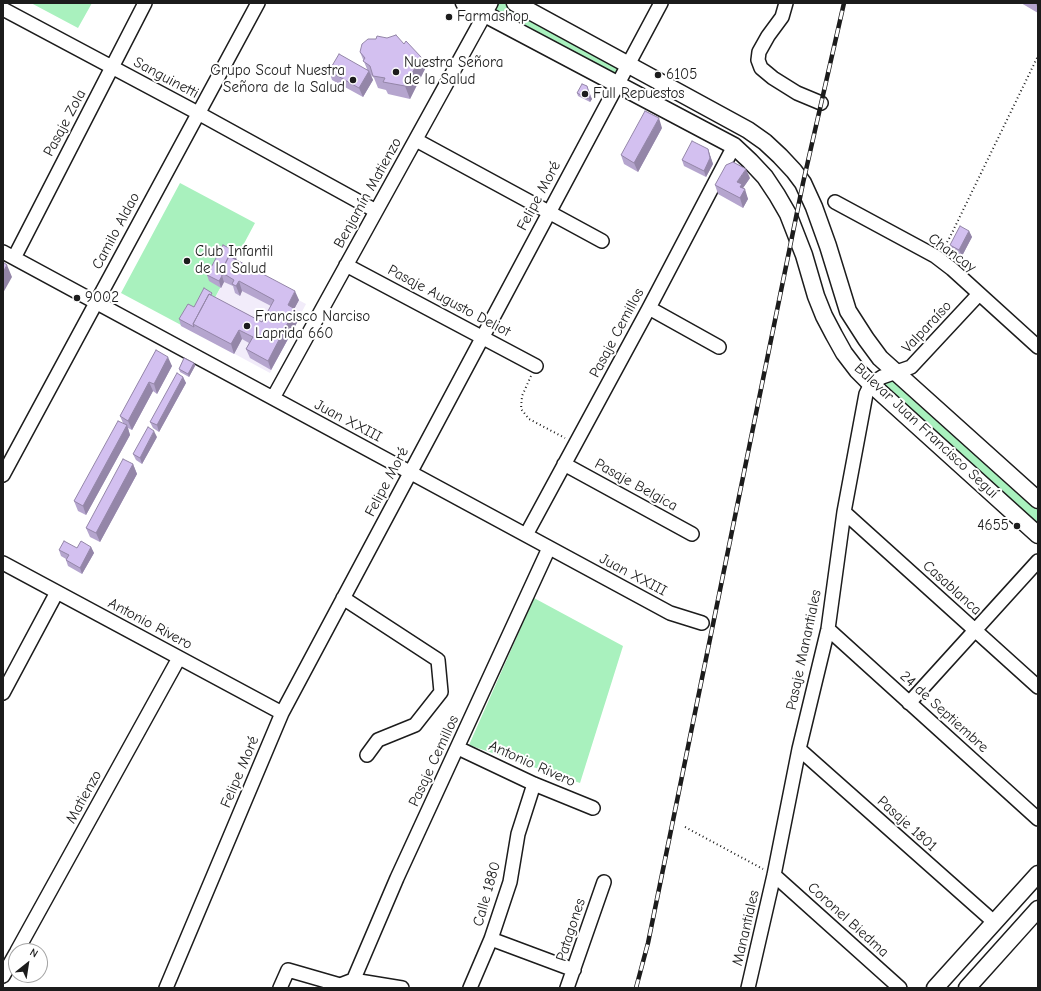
<!DOCTYPE html>
<html>
<head>
<meta charset="utf-8">
<style>
  body { margin:0 }
  #map { position:relative; width:1041px; height:991px; overflow:hidden; background:#fff; font-family:"Comic Neue",sans-serif }
  canvas { display:block }
  .frame { position:absolute; inset:0; border:4px solid #1c1c1c; pointer-events:none }
  .north { position:absolute; left:8px; top:943px; width:40px; height:40px; box-sizing:border-box; background:#fff; border:1px solid #a4a4a4; border-radius:50%; rotate:30deg; font-size:11px; font-weight:700; line-height:16px; text-align:center; color:#1c1c1c }
  .north::after { content:''; display:block; margin:auto; width:14px; height:18px; background:#1c1c1c; clip-path:polygon(50% 0,100% 100%,50% 72%,0 100%) }
</style>
</head>
<body>
<div id="map">
<canvas width="1041" height="991"></canvas>
<div class="frame"></div>
<div class="north">N</div>
</div>
<script>
const context = document.querySelector('canvas').getContext('2d');
context.lineJoin = 'round';
function paint(path, color) { context.fillStyle = color; context.fill(path, 'evenodd'); }
const toPath = rows => new Path2D(rows.map(r => 'M' + r).join(''));
function strokePath(path, color, width, dash) { context.strokeStyle = color; context.lineWidth = width; context.lineCap = dash ? 'butt' : 'round'; context.setLineDash(dash || []); context.stroke(path); }
function drawText(font, color, halo, rows, align = 'center') {
  context.font = font + ' "Comic Neue",sans-serif'; context.lineWidth = 4; context.setLineDash([]); context.textBaseline = 'middle'; context.strokeStyle = halo; context.fillStyle = color; for (const [text, x, y, turn = 0] of rows) {
    context.save(); context.translate(x, y); context.rotate((+turn || 0) * Math.PI / 180); context.textAlign = isNaN(turn) ? turn : align; if (halo) context.strokeText(text, 0, 0); context.fillText(text, 0, 0); context.restore();
  }
}
const built = toPath([
  [233,265,306,304,270,373,196,333]
]);
const green = toPath([
  [31,3,92,3,78,28],
  [464,3,515,3,628,64,617,84],
  [180,183,255,223,196,333,121,293],
  [887,375,1038,500,1038,535,874,381],
  [534,598,623,646,580,783,469,745]
]);
const path = toPath([
  [943,249,950,237,1038,56],
  [531,376,522,396,521,409,529,419,565,438],
  [685,827,763,869]
]);
const minor = toPath([
  [786,3,782,17,768,36,759,52,758,60,761,68,773,78,797,93,821,103],
  [3,9,198,113,376,211],
  [416,140,602,241],
  [835,202,935,256,952,269,1038,347],
  [3,252,670,613,702,623],
  [14,258,145,3],
  [346,265,536,366],
  [649,308,719,347],
  [273,398,491,3],
  [564,464,692,534],
  [3,475,258,3],
  [844,512,1038,687],
  [526,535,649,308,734,146],
  [3,563,282,713],
  [343,598,438,660,441,692,415,725,378,740,367,755],
  [828,629,1038,819],
  [3,693,57,592],
  [909,703,1038,561],
  [458,748,534,784,593,808],
  [799,749,994,922],
  [774,875,900,988],
  [491,939,574,970],
  [17,951,179,658],
  [3,976,16,953],
  [166,988,282,713,661,3],
  [280,988,288,970,340,985,353,980,402,988],
  [350,988,397,878,549,548],
  [470,988,491,939,510,882,518,834,534,784],
  [567,988,604,882],
  [748,988,774,875,799,749,828,629,844,512,866,394,871,384,882,377,911,367,979,294]
]);
const major = toPath([
  [464,3,734,146,750,161,765,177,777,195,788,214,804,255,816,296,824,316,834,335,844,353,857,370,871,384,1038,535],
  [515,3,748,130,765,142,780,156,794,171,803,183,814,207,828,246,848,311,866,339,880,358,1038,500],
  [935,988,1038,874],
  [967,988,1038,909]
]);
const rail = toPath([
  [636,988,648,943,803,183,844,3]
]);
const wall = toPath([
  [1021,3,1038,3,1038,13],
  [360,52,425,69,410,99,388,94,386,90,378,88,374,78,371,75,373,80,363,97,332,80,329,71,367,69],
  [587,86,592,99,590,102,578,96,577,93],
  [662,128,638,172,624,164,621,155],
  [708,149,713,164,706,177,684,166,682,160],
  [750,178,743,188,748,199,743,208,718,194,715,185],
  [969,231,972,237,962,256,952,251,950,245],
  [237,257,236,259,299,300,294,309,299,319,271,370,250,358,246,349,249,343,242,339,234,354,181,326,179,319,194,307,214,297,262,322,271,306,242,291,240,296,235,293,233,286,224,282,221,288,209,281,207,275],
  [156,350,172,366,157,394,153,391,132,430,128,428,130,435,86,515,78,511,74,501,123,423,120,416],
  [194,363,195,366,189,377,180,372,179,369],
  [183,377,186,383,159,432,153,428,150,422],
  [157,437,142,464,136,460,133,454],
  [133,464,137,474,100,542,90,537,86,528],
  [91,547,94,553,82,574,68,566,66,560,66,559,61,556,59,550]
]);
const shadedWall = toPath([
  [1037,3,1038,3,1038,9,1036,4],
  [421,57,425,69,410,99,405,86],
  [369,71,373,80,363,97,359,88],
  [590,96,592,99,590,102,589,99],
  [659,118,662,128,638,172,634,163],
  [708,149,713,164,706,177,704,171],
  [746,169,750,178,743,188,744,191,745,189,748,199,743,208,740,198,737,182],
  [969,231,972,237,962,256,959,250],
  [235,251,237,257,227,276,223,274],
  [7,265,12,277,3,293,3,272],
  [222,276,224,282,221,288,219,281],
  [239,281,242,291,240,296,236,286],
  [295,291,299,300,291,315,288,305],
  [295,309,299,319,271,370,268,361],
  [239,330,242,339,234,354,231,344],
  [168,357,172,366,157,394,154,384],
  [194,363,195,366,189,377,188,374],
  [183,377,186,383,159,432,157,425],
  [149,382,153,391,132,430,128,421],
  [127,425,130,435,86,515,83,506],
  [154,431,157,437,142,464,140,458],
  [133,464,137,474,100,542,96,533],
  [91,547,94,553,82,574,80,568]
]);
const building = toPath([
  [396,35,404,44,406,41,421,57,405,86,383,82,385,78,373,76,370,66,363,61,365,58,360,52,362,44,368,39,376,39,377,36,387,38,396,35],
  [339,54,369,71,359,88,329,71,339,54],
  [582,84,587,86,590,96,589,99,577,93,582,84],
  [645,111,659,118,634,163,621,155,645,111],
  [692,141,708,149,710,158,704,171,682,160,692,141],
  [733,162,746,169,737,182,742,184,740,187,745,189,740,198,715,185,726,165,733,162],
  [960,226,969,231,959,250,950,245,960,226],
  [223,245,235,251,232,257,229,256,221,272,222,276,219,281,207,275,223,245],
  [229,256,295,291,288,305,295,309,268,361,246,349,253,337,239,330,231,344,193,324,209,294,262,322,274,300,239,281,236,286,232,284,234,280,221,272,229,256],
  [3,262,7,265,3,272,3,262],
  [204,288,212,293,211,295,209,294,193,324,194,327,179,319,188,304,194,307,204,288],
  [156,350,168,357,154,384,149,382,128,421,120,416,156,350],
  [184,358,194,363,188,374,179,369,184,358],
  [177,373,183,377,157,425,150,422,177,373],
  [118,421,127,425,83,506,74,501,118,421],
  [148,427,154,431,140,458,133,454,148,427],
  [123,459,133,464,96,533,86,528,123,459],
  [64,541,77,548,81,541,91,547,80,568,66,560,69,555,59,550,64,541]
]);
const markers = [
  [449,17,4,"#1c1c1c"],
  [396,72,4,"#1c1c1c"],
  [658,75,4,"#1c1c1c"],
  [353,80,4,"#1c1c1c"],
  [585,94,4,"#1c1c1c"],
  [187,261,4,"#1c1c1c"],
  [77,298,4,"#1c1c1c"],
  [247,326,4,"#1c1c1c"],
  [1017,526,4,"#1c1c1c"]
];
const poiNames = [
  ["Farmashop",457,17],
  ["Nuestra Señora",404,63],
  ["de la Salud",404,80],
  ["Grupo Scout Nuestra",345,71,"right"],
  ["Señora de la Salud",345,88,"right"],
  ["6105",666,75],
  ["Full Repuestos",593,94],
  ["Club Infantil",195,252],
  ["de la Salud",195,269],
  ["9002",85,298],
  ["Francisco Narciso",255,317],
  ["Laprida 660",255,334],
  ["4655",1009,526,"right"]
];
const streetNames = [
  ["Sanguinetti",166,78,28],
  ["Pasaje Zola",65,123,-62],
  ["Benjamín Matienzo",368,193,-61],
  ["Felipe Moré",539,196,-62],
  ["Camilo Aldao",116,231,-62],
  ["Chancay",952,253,36],
  ["Pasaje Augusto Deliot",449,301,28],
  ["Valparaíso",927,327,-47],
  ["Pasaje Cemillos",617,333,-62],
  ["Juan XXIII",348,421,28],
  ["Bulevar Juan Francisco Seguí",926,431,43],
  ["Felipe Moré",387,482,-62],
  ["Pasaje Belgica",636,485,29],
  ["Juan XXIII",633,575,28],
  ["Casablanca",952,588,42],
  ["Antonio Rivero",150,624,28],
  ["Pasaje Manantiales",804,650,-78],
  ["24 de Septiembre",944,712,42],
  ["Pasaje Cemillos",434,761,-65],
  ["Antonio Rivero",532,764,24],
  ["Felipe Moré",240,772,-67],
  ["Matienzo",84,797,-61],
  ["Pasaje 1801",907,824,42],
  ["Calle 1880",487,894,-74],
  ["Coronel Biedma",848,920,42],
  ["Manantiales",746,928,-77],
  ["Patagones",571,930,-72]
];
paint(built, '#f2ecfa');
paint(green, '#a9f1be');
strokePath(minor, '#1c1c1c', 16);
strokePath(major, '#1c1c1c', 19);
strokePath(path, '#1c1c1c', 2, [1, 3]);
strokePath(minor, '#fff', 13);
strokePath(major, '#fff', 16);
strokePath(rail, '#1c1c1c', 4.5);
strokePath(rail, '#fff', 3, [9]);
paint(wall, '#b5a5ce');
paint(shadedWall, '#9486a8');
paint(building, '#d3c0f0');
strokePath(building, '#9486a8', 1);
for (const [x, y, r, color] of markers) { const dot = new Path2D(); dot.arc(x, y, r, 0, 2 * Math.PI); context.fillStyle = color; context.fill(dot); strokePath(dot, '#fff', 1.5); }
drawText('15px', '#1c1c1c', '#fff', poiNames, 'left');
drawText('15px', '#1c1c1c', '#fff', streetNames);
</script>
</body>
</html>
